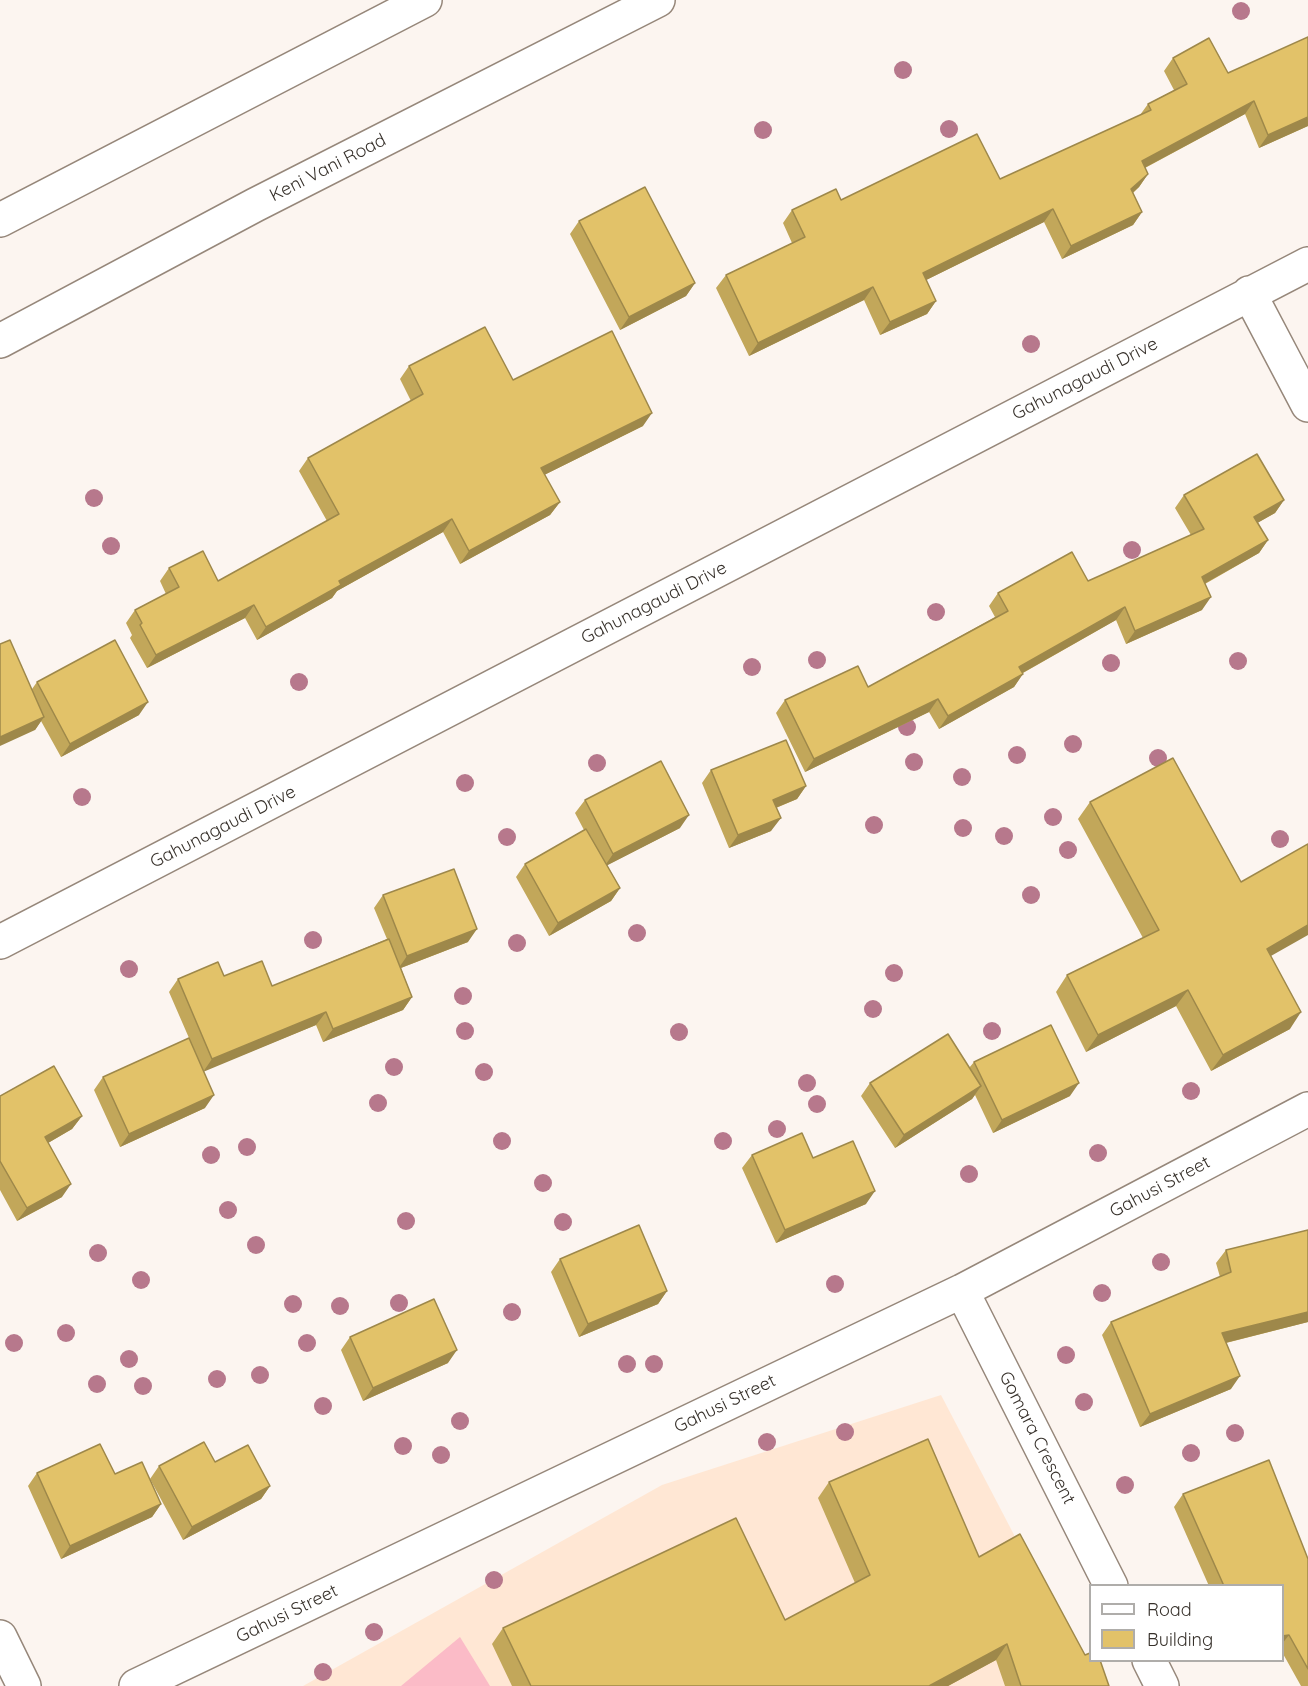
<!DOCTYPE html>
<html>
<head>
<meta charset="utf-8">
<style>
  body { margin:0 }
  #map { position:relative; width:1308px; height:1686px; overflow:hidden; background:#fcf5f0; font-family:Quicksand,sans-serif }
  canvas { display:block }
  .legend { position:absolute; left:1089px; top:1584px; width:195px; height:78px; box-sizing:border-box; background:#fff; border:2px solid #afadaa; margin:0; padding:8px 10px; list-style:none; font-size:18px; color:#37312b }
  .legend li { display:flex; align-items:center; gap:12px; height:30px }
  .legend b { width:30px; border:2px solid #afadaa }
</style>
</head>
<body>
<div id="map">
<canvas width="1308" height="1686"></canvas>
<ul class="legend">
<li><b style="height:8px;background:#fff"></b>Road</li>
<li><b style="height:16px;background:#e2c269"></b>Building</li>
</ul>
</div>
<script>
const context = document.querySelector('canvas').getContext('2d');
context.lineJoin = 'round';
function paint(path, color) { context.fillStyle = color; context.fill(path, 'evenodd'); }
const toPath = rows => new Path2D(rows.map(r => 'M' + r).join(''));
function strokePath(path, color, width, dash) { context.strokeStyle = color; context.lineWidth = width; context.lineCap = dash ? 'butt' : 'round'; context.setLineDash(dash || []); context.stroke(path); }
function drawText(font, color, halo, rows, align = 'center') {
  context.font = font + ' Quicksand,sans-serif'; context.lineWidth = 5; context.setLineDash([]); context.textBaseline = 'middle'; context.strokeStyle = halo; context.fillStyle = color; for (const [text, x, y, turn = 0] of rows) {
    context.save(); context.translate(x, y); context.rotate((+turn || 0) * Math.PI / 180); context.textAlign = isNaN(turn) ? turn : align; if (halo) context.strokeText(text, 0, 0); context.fillText(text, 0, 0); context.restore();
  }
}
const built = toPath([
  [941,1395,1093,1686,303,1686,662,1485]
]);
const green = toPath([
  [460,1637,490,1686,401,1686]
]);
const street = toPath([
  [1249,293,1308,405],
  [0,942,1308,264],
  [962,1291,1111,1586],
  [0,1637,24,1686],
  [1149,1660,1162,1686],
  [136,1686,962,1291,1308,1109]
]);
const primary = toPath([
  [0,220,425,0],
  [0,341,255,205,658,0]
]);
const trees = [
  [1241,11],
  [903,70],
  [949,129],
  [763,130],
  [1031,344],
  [94,498],
  [111,546],
  [1132,550],
  [936,612],
  [817,660],
  [1238,661],
  [1111,663],
  [752,667],
  [299,682],
  [907,727],
  [1073,744],
  [1017,755],
  [1158,758],
  [914,762],
  [597,763],
  [962,777],
  [465,783],
  [82,797],
  [1053,817],
  [874,825],
  [963,828],
  [1004,836],
  [507,837],
  [1280,839],
  [1068,850],
  [1031,895],
  [637,933],
  [313,940],
  [517,943],
  [129,969],
  [894,973],
  [463,996],
  [873,1009],
  [465,1031],
  [992,1031],
  [679,1032],
  [394,1067],
  [484,1072],
  [807,1083],
  [1191,1091],
  [378,1103],
  [817,1104],
  [777,1129],
  [502,1141],
  [723,1141],
  [247,1147],
  [1098,1153],
  [211,1155],
  [969,1174],
  [543,1183],
  [228,1210],
  [406,1221],
  [563,1222],
  [256,1245],
  [98,1253],
  [1161,1262],
  [141,1280],
  [835,1284],
  [1102,1293],
  [399,1303],
  [293,1304],
  [340,1306],
  [512,1312],
  [66,1333],
  [14,1343],
  [307,1343],
  [1066,1355],
  [129,1359],
  [627,1364],
  [654,1364],
  [260,1375],
  [217,1379],
  [97,1384],
  [143,1386],
  [1084,1402],
  [323,1406],
  [460,1421],
  [845,1432],
  [1235,1433],
  [767,1442],
  [403,1446],
  [1191,1453],
  [441,1455],
  [1125,1485],
  [494,1580],
  [374,1632],
  [323,1672]
];
const wall = toPath([
  [1173,58,1228,73,1308,126,1259,148,1245,114,1145,168,1148,174,1139,187,1133,193,1142,212,1133,225,1062,259,1044,222,926,280,936,301,927,314,880,335,864,300,749,356,716,288,726,275,792,243,783,223,792,210,841,200,1000,179,1140,115,1148,104,1174,90,1164,71],
  [579,221,695,283,686,296,620,330,570,234],
  [409,366,513,380,643,426,544,475,560,502,550,515,460,564,443,532,337,591,332,598,257,640,245,618,147,668,130,638,132,635,126,623,135,610,166,594,160,581,169,568,218,581,327,521,299,471,308,458,411,401,400,379],
  [1184,495,1284,500,1275,513,1257,523,1268,540,1259,553,1205,584,1202,610,1126,644,1116,620,1023,673,1014,687,939,729,929,712,805,772,776,713,785,700,868,687,995,617,989,606,998,593,1088,581,1191,535,1175,508],
  [37,682,139,715,61,757,41,721,35,730,32,689],
  [711,770,806,786,797,799,776,808,771,831,729,848,702,783],
  [585,800,680,828,607,865,620,888,611,901,549,936,516,877,525,864,584,830,575,813],
  [1090,802,1271,956,1290,1029,1211,1071,1176,1006,1086,1052,1056,992,1067,975,1143,938,1078,819],
  [383,895,468,942,401,968,412,997,403,1010,323,1042,316,1025,203,1071,205,1108,120,1147,94,1090,103,1077,189,1038,169,992,178,979,224,976,272,986,387,939,374,908],
  [974,1062,1070,1096,993,1133,975,1095,972,1099,895,1148,861,1096,870,1083,969,1068],
  [0,1096,82,1116,72,1129,48,1143,62,1197,17,1221,0,1190],
  [752,1155,813,1158,866,1204,776,1243,742,1168],
  [1226,1250,1308,1322,1226,1343,1231,1389,1140,1427,1102,1335,1111,1322,1220,1277,1216,1263],
  [560,1259,667,1291,658,1304,579,1337,551,1272],
  [350,1337,448,1363,363,1401,341,1350],
  [215,1462,270,1486,261,1499,183,1540,150,1479,159,1466],
  [37,1473,115,1474,161,1504,152,1517,61,1559,28,1486],
  [829,1482,979,1557,1085,1655,1109,1686,1005,1686,996,1660,948,1686,512,1686,492,1644,503,1628,785,1620,855,1583,818,1498],
  [1183,1494,1308,1559,1308,1686,1301,1686,1282,1652,1282,1586,1209,1586,1174,1507]
]);
const shadedWall = toPath([
  [1254,101,1245,114,1133,174,1142,161],
  [1308,117,1308,126,1259,148,1268,135],
  [1148,174,1139,187,1122,202,1131,189],
  [1053,209,1044,222,914,286,923,273],
  [1142,212,1133,225,1062,259,1071,246],
  [695,283,686,296,620,330,629,317],
  [873,287,864,300,749,356,758,343],
  [936,301,927,314,880,335,890,322],
  [652,413,643,426,532,481,541,468],
  [1284,500,1275,513,1245,530,1254,517],
  [560,502,550,515,460,564,469,551],
  [452,519,443,532,337,591,332,598,257,640,266,627,339,581],
  [1268,540,1259,553,1193,590,1202,577],
  [1211,597,1202,610,1126,644,1135,631],
  [254,605,245,618,147,668,156,655],
  [1125,607,1116,620,1010,680,1019,667],
  [1023,674,1014,687,939,729,948,716],
  [938,699,929,712,805,772,814,759],
  [148,702,139,715,61,757,70,744],
  [44,717,35,730,0,746,0,737],
  [806,786,797,799,763,813,773,800],
  [689,815,680,828,604,867,613,854],
  [781,818,771,831,729,848,738,835],
  [620,888,611,901,549,936,558,923],
  [1308,925,1308,935,1255,965,1267,949],
  [477,929,468,942,398,969,407,956],
  [1188,990,1176,1006,1086,1052,1098,1035],
  [412,997,403,1010,323,1042,333,1029],
  [326,1012,316,1025,203,1072,212,1059],
  [1301,1012,1290,1029,1211,1071,1223,1055],
  [1079,1083,1070,1096,993,1133,1002,1120],
  [981,1086,972,1099,895,1148,904,1135],
  [214,1095,205,1108,120,1147,129,1134],
  [82,1116,72,1129,36,1150,45,1137],
  [71,1184,62,1197,17,1221,27,1208],
  [875,1191,866,1204,776,1243,785,1230],
  [667,1291,658,1304,579,1337,588,1324],
  [1308,1312,1308,1322,1213,1346,1222,1333],
  [457,1350,448,1363,363,1401,373,1388],
  [1240,1376,1231,1389,1140,1427,1150,1414],
  [270,1486,261,1499,183,1540,192,1527],
  [161,1504,152,1517,61,1559,70,1546],
  [1289,1635,1282,1644,1282,1636],
  [1007,1644,996,1660,948,1686,929,1686]
]);
const building = toPath([
  [1308,37,1308,117,1268,135,1254,101,1142,161,1148,174,1131,189,1142,212,1071,246,1053,209,923,273,936,301,890,322,873,287,758,343,726,275,805,237,792,210,836,189,841,200,977,134,1000,179,1151,110,1148,104,1187,84,1173,58,1209,38,1228,73,1308,37],
  [645,187,695,283,629,317,579,221,645,187],
  [485,327,513,380,612,331,652,413,541,468,560,502,469,551,452,519,339,581,341,585,266,627,254,605,156,655,140,625,142,623,135,610,179,587,169,568,203,551,218,581,339,514,308,458,423,394,409,366,485,327],
  [1257,454,1284,500,1254,517,1268,540,1202,577,1211,597,1135,631,1125,607,1019,667,1023,674,948,716,938,699,814,759,785,700,858,666,868,687,1008,611,998,593,1072,552,1088,581,1204,529,1184,495,1257,454],
  [10,640,44,717,0,737,0,644,10,640],
  [115,640,148,702,70,744,37,682,115,640],
  [786,740,806,786,773,800,781,818,738,835,711,770,786,740],
  [1173,758,1241,882,1308,844,1308,925,1267,949,1301,1012,1223,1055,1188,990,1098,1035,1067,975,1159,930,1090,802,1173,758],
  [661,761,689,815,613,854,585,800,661,761],
  [586,829,620,888,558,923,525,864,586,829],
  [454,869,477,929,407,956,383,895,454,869],
  [389,939,412,997,333,1029,326,1012,212,1059,178,979,218,962,224,976,262,961,272,986,389,939],
  [1051,1025,1079,1083,1002,1120,974,1062,1051,1025],
  [948,1034,981,1086,904,1135,870,1083,948,1034],
  [189,1038,214,1095,129,1134,103,1077,189,1038],
  [54,1066,82,1116,45,1137,71,1184,27,1208,0,1161,0,1096,54,1066],
  [802,1133,813,1158,853,1141,875,1191,785,1230,752,1155,802,1133],
  [639,1225,667,1291,588,1324,560,1259,639,1225],
  [1308,1230,1308,1312,1222,1333,1240,1376,1150,1414,1111,1322,1231,1272,1226,1250,1308,1230],
  [434,1299,457,1350,373,1388,350,1337,434,1299],
  [928,1439,979,1557,1020,1534,1085,1655,1090,1653,1090,1660,1100,1660,1109,1686,1021,1686,1007,1644,929,1686,531,1686,503,1628,736,1518,785,1620,870,1575,829,1482,928,1439],
  [204,1442,215,1462,248,1445,270,1486,192,1527,159,1466,204,1442],
  [100,1444,115,1474,142,1462,161,1504,70,1546,37,1473,100,1444],
  [1269,1460,1308,1559,1308,1669,1289,1635,1282,1636,1282,1586,1224,1586,1183,1494,1269,1460]
]);
const streetNames = [
  ["Keni Vani Road",328,168,-27],
  ["Gahunagaudi Drive",1085,379,-27],
  ["Gahunagaudi Drive",654,603,-27],
  ["Gahunagaudi Drive",223,827,-27],
  ["Gahusi Street",1160,1187,-28],
  ["Gahusi Street",725,1404,-26],
  ["Gomara Crescent",1037,1438,63],
  ["Gahusi Street",287,1614,-26]
];
paint(built, '#ffe7d4');
paint(green, '#fbbbc7');
strokePath(street, '#96877a', 36);
strokePath(primary, '#96877a', 36);
strokePath(street, '#fff', 33);
strokePath(primary, '#fff', 33);
context.fillStyle = '#b7788c';
for (const [x, y] of trees) { context.beginPath(); context.arc(x, y, 9, 0, 2 * Math.PI); context.fill(); }
paint(wall, '#c2a75a');
paint(shadedWall, '#9e884a');
paint(building, '#e2c269');
strokePath(building, '#9e884a', 1.5);
drawText('18px', '#37312b', '#fff', streetNames);
</script>
</body>
</html>
